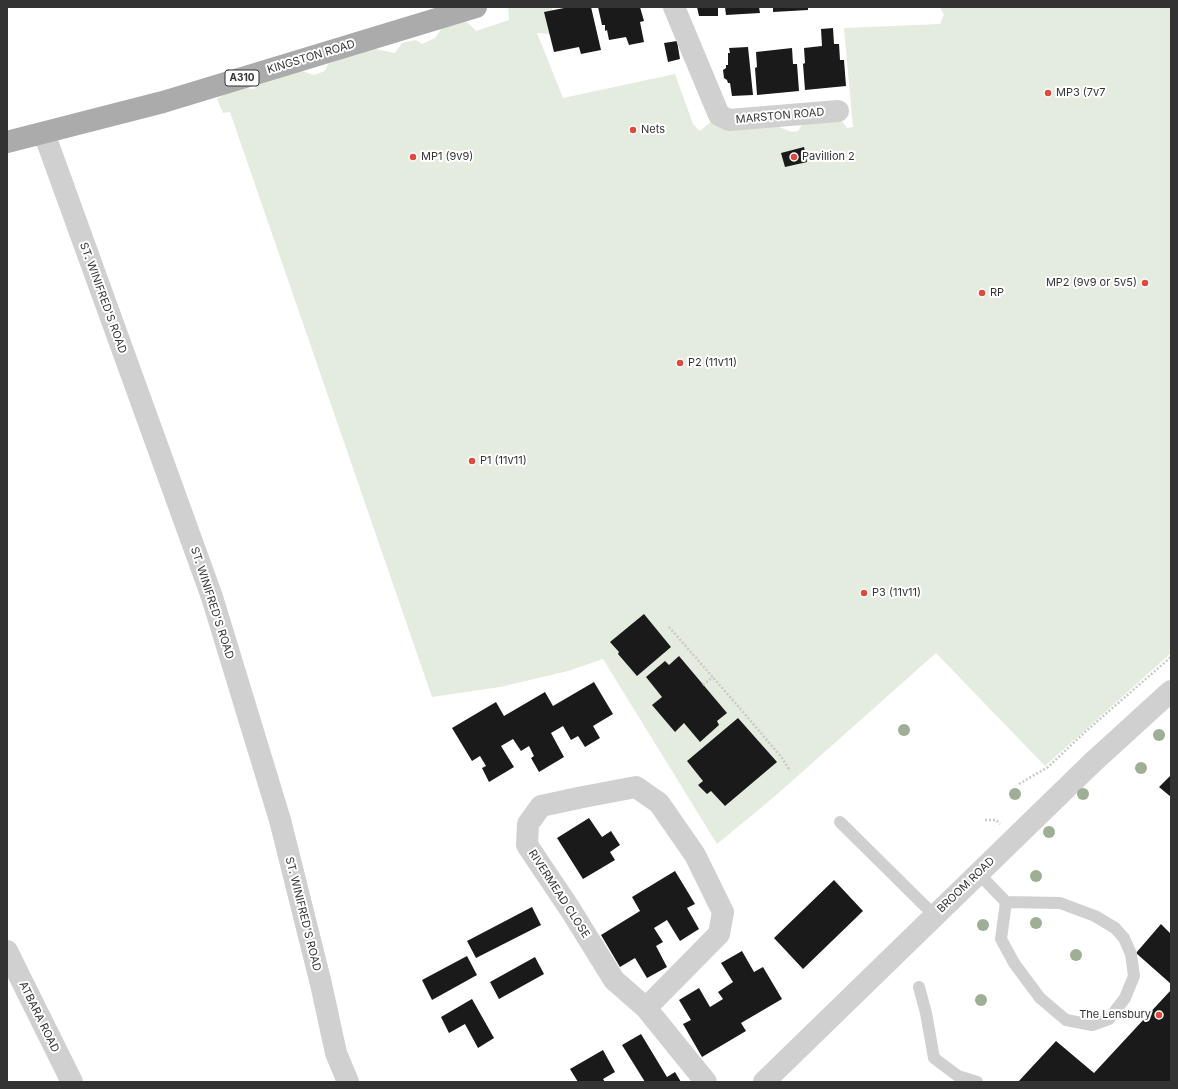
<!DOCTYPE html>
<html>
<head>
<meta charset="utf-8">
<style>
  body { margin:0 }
  #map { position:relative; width:1178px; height:1089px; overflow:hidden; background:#fff; font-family:Inter,sans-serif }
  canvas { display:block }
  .frame { position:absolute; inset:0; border:8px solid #333; pointer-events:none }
</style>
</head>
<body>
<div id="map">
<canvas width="1178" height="1089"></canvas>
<div class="frame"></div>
</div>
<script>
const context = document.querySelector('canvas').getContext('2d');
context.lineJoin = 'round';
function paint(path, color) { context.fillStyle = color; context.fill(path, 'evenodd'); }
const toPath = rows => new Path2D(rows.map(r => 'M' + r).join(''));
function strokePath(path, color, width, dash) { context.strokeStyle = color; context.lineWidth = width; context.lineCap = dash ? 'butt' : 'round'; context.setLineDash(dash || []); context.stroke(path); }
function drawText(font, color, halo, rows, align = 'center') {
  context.font = font + ' Inter,sans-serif'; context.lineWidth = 4; context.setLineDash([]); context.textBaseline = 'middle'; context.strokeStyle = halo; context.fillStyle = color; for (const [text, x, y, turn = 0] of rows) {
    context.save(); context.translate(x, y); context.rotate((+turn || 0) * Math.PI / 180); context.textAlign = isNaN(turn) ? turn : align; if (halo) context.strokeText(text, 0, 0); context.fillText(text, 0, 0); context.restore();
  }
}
const green = toPath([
  [508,7,552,7,551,34,537,33,563,98,675,74,693,124,700,131,714,119,776,126,792,132,798,131,803,123,842,121,847,128,853,127,844,28,940,24,944,15,940,7,1171,7,1171,653,1045,766,936,653,774,797,717,844,603,659,568,671,500,687,432,697,230,112,223,113,217,99,236,87,254,89,259,82,296,69,314,75,325,71,328,64,370,48,395,53,402,43,416,40,422,44,435,38,442,28,465,20,476,31,509,20]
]);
const building = toPath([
  [569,7,591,7,601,50,581,54,579,47,554,52,544,12],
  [598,7,640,7,644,21,640,22,644,42,629,45,626,37,609,40,607,30,605,31,605,25,602,25],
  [697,7,718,7,718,16,699,16],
  [725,7,759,7,760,13,726,15],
  [773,7,808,7,808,10,773,12],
  [833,28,834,44,839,44,840,60,844,60,846,86,805,90,803,64,805,63,804,48,822,46,821,29],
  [677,41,680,59,668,62,664,43],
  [748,47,753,95,732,96,730,83,728,83,727,80,724,78,723,70,726,68,726,65,728,65,728,53,730,53,729,48],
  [792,48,793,64,797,64,799,91,757,95,755,68,757,67,756,52],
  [804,147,807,162,785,167,781,153],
  [644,614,671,647,637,676,618,654,619,652,610,642],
  [679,656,727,713,717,721,719,725,700,742,684,723,675,732,652,705,662,697,646,677,665,661,669,665],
  [594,682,613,714,593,726,600,738,585,747,578,736,571,740,563,726,551,733,564,757,539,772,531,758,534,756,529,746,521,751,513,739,501,746,514,767,489,782,482,768,486,766,480,756,472,761,452,728,496,702,504,716,545,692,553,706],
  [738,718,777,762,725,806,711,791,707,794,698,785,703,781,687,761],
  [1171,775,1171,797,1159,787],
  [589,818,602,837,611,831,620,845,610,852,615,860,583,879,557,838],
  [675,871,695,904,687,908,699,929,680,941,667,920,654,928,663,942,656,946,667,967,647,978,635,958,620,967,601,935,640,911,632,897],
  [834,880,863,911,803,969,774,938],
  [532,907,541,925,476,958,467,941],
  [1161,924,1171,934,1171,984,1136,953],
  [742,951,754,972,763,967,782,999,741,1023,746,1031,702,1057,683,1024,691,1020,679,1000,699,988,710,1007,723,999,718,992,733,982,721,963],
  [467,956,477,975,432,1000,422,980],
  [535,957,544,974,499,999,490,982],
  [1171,990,1171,1082,1018,1082,1056,1041,1094,1073],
  [472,999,494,1038,478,1048,465,1024,449,1033,441,1017],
  [641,1034,667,1077,675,1072,681,1082,645,1082,622,1045],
  [603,1050,615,1072,603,1079,605,1082,578,1082,570,1069]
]);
const path = toPath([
  [669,627,744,713,782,758,790,771],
  [703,685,713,677],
  [1019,784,1048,767,1085,732,1171,657],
  [985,820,996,820,1000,824]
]);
const service = toPath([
  [840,822,935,916],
  [979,874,1006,902,1060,903,1095,916,1115,928,1124,938,1131,954,1134,976,1125,998,1109,1019,1092,1025,1066,1020,1040,998,1014,963,1001,939,1006,902],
  [919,987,926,1013,934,1058,958,1076,977,1082]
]);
const minor = toPath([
  [674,7,719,115,729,120,838,111],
  [44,133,212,597,280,820,321,984,336,1053,348,1082],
  [7,951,72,1082],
  [646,1008,719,934,723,912,695,855,659,803,636,787,583,797,541,806,528,824,527,845,570,909,614,980,646,1008,706,1082]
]);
const tertiary = toPath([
  [764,1082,1092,763,1171,691]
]);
const primary = toPath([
  [7,142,163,102,476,7]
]);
const trees = [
  [904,730],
  [1159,735],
  [1141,768],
  [1015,794],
  [1083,794],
  [1049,832],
  [1036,876],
  [1036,923],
  [983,925],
  [1076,955],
  [981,1000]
];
const markers = [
  [1048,93,4,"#df4a3f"],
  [633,130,4,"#df4a3f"],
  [413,157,4,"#df4a3f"],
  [794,157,4,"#df4a3f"],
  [1145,283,4,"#df4a3f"],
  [982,293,4,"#df4a3f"],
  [680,363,4,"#df4a3f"],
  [472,461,4,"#df4a3f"],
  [864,593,4,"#df4a3f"],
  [1159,1015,4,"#df4a3f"]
];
const shields = [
  [242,78,34]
];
const shieldNames = [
  ["A310",242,78]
];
const streetNames = [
  ["KINGSTON ROAD",311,57,-17],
  ["MARSTON ROAD",780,116,-5],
  ["ST. WINIFRED'S ROAD",103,298,70],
  ["ST. WINIFRED'S ROAD",212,603,72],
  ["BROOM ROAD",966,885,-44],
  ["RIVERMEAD CLOSE",559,894,57],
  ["ST. WINIFRED'S ROAD",303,914,76],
  ["ATBARA ROAD",39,1017,64]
];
const poiNames = [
  ["MP3 (7v7",1056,93],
  ["Nets",641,130],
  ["MP1 (9v9)",421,157],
  ["Pavillion 2",802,157],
  ["MP2 (9v9 or 5v5)",1137,283,"right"],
  ["RP",990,293],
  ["P2 (11v11)",688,363],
  ["P1 (11v11)",480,461],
  ["P3 (11v11)",872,593],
  ["The Lensbury",1151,1015,"right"]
];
paint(green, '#e4ebdf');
paint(building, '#1a1a1a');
strokePath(path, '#cacaca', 2.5, [2, 2]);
strokePath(service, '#d0d0d0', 12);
strokePath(minor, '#d0d0d0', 22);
strokePath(tertiary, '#d0d0d0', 22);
strokePath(primary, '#ababab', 22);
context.fillStyle = '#9eaf96';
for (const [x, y] of trees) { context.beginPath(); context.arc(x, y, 6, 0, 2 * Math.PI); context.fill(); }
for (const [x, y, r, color] of markers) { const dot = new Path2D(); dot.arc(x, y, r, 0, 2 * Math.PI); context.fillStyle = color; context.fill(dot); strokePath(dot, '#fff', 1.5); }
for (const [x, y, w] of shields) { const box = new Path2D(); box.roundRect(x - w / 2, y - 8, w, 16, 3); context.fillStyle = '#fff'; context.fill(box); strokePath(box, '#333', 1); }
drawText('bold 10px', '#333', null, shieldNames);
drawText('11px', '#333', '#fff', streetNames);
drawText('11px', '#333', '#fff', poiNames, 'left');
</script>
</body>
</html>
